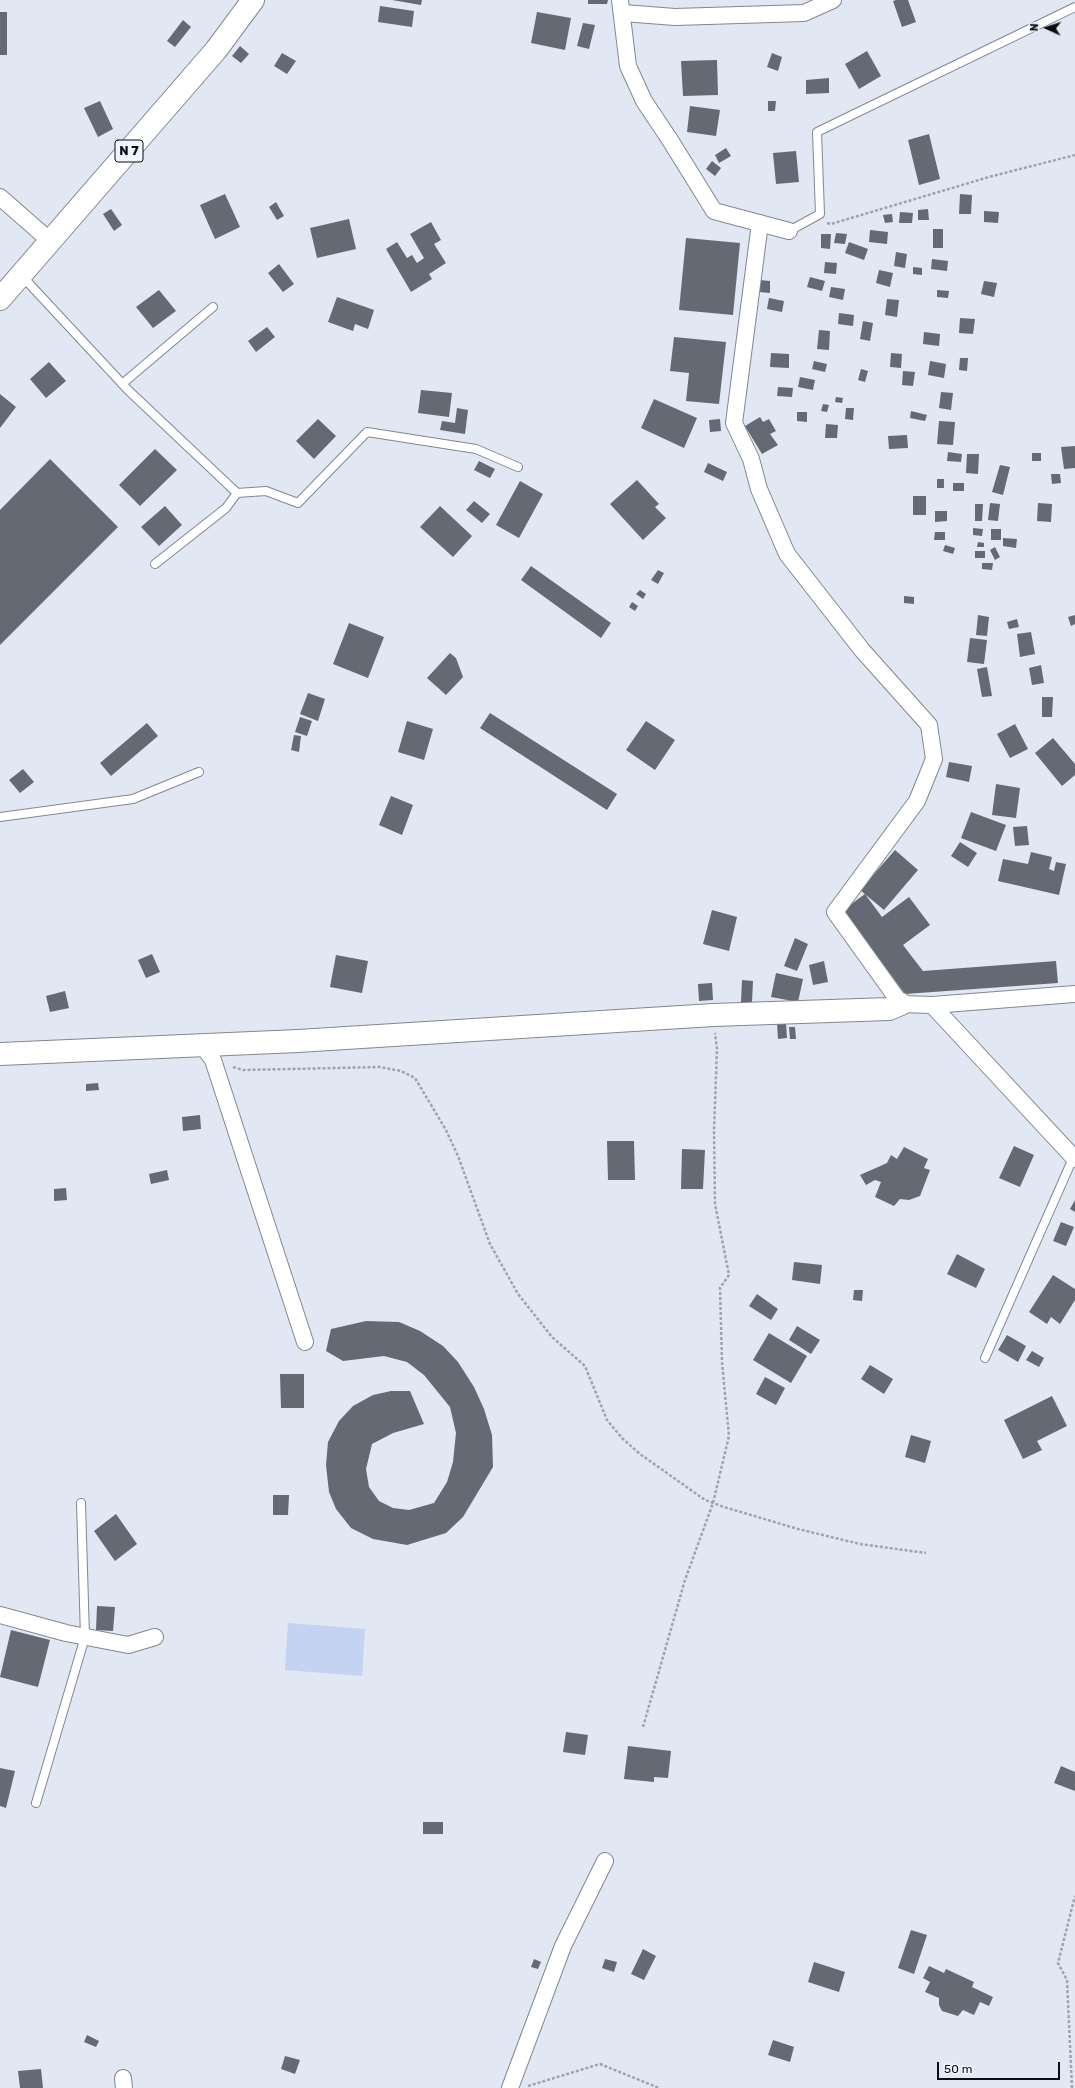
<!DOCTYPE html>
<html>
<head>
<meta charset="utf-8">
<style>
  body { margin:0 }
  #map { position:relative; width:1075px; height:2088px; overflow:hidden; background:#e1e7f3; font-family:Rubik,sans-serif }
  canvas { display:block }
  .north { position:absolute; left:1027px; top:8px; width:40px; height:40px; -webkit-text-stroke:3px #eff4fe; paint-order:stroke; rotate:273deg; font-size:11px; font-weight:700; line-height:16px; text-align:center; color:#0b0d11 }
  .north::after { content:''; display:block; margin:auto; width:14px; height:18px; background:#0b0d11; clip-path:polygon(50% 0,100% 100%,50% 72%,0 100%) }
  .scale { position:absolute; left:937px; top:2062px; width:123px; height:18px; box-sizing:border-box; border:2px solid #0b0d11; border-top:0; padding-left:5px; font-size:12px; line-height:14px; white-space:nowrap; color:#0b0d11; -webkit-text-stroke:3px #eff4fe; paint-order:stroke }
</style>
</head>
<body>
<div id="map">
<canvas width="1075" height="2088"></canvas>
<div class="north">N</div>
<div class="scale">50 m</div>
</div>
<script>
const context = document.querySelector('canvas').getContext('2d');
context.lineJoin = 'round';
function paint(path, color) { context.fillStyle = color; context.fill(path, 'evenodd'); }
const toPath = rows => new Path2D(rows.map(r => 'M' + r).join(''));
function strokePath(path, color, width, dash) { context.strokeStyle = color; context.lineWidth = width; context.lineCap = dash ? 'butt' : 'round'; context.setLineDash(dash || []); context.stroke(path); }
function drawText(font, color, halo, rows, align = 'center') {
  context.font = font + ' Rubik,sans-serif'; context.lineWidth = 3.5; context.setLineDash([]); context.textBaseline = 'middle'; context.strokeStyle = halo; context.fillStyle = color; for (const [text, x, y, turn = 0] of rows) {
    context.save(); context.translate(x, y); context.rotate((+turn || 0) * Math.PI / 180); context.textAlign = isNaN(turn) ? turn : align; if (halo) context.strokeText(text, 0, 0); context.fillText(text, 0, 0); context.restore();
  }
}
const green = toPath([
  [288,1623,365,1629,362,1676,285,1670]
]);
const building = toPath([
  [392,0,422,0,421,5],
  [588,0,608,0,607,4,588,4],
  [896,0,908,0,916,22,902,27,893,1],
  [380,6,414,11,412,27,378,22],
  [0,12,7,12,7,55,0,55],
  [537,12,571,18,565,50,531,43],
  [183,20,191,27,175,47,167,41],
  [583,23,595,25,589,49,577,46],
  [240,46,249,54,241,63,232,56],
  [867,51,881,76,859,89,845,64],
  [282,53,296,61,287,74,274,66],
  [772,53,782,57,778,71,767,67],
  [717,60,718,95,683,96,681,61],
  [829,78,829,93,806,94,806,80],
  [100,101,113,129,98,137,84,108],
  [768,101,776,101,775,111,768,111],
  [690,106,720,110,716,136,687,132],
  [929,134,940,179,919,185,908,140],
  [726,148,731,156,719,163,715,155],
  [796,151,799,182,776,184,773,153],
  [712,161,721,168,715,176,706,169],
  [225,194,240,227,215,239,200,205],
  [960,194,972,195,971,214,959,214],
  [276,202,284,216,277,220,269,207],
  [111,209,122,225,114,231,103,214],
  [928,209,929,220,918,220,918,210],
  [984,211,999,212,998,223,984,222],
  [900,212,913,213,912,223,899,223],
  [892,214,893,222,885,223,883,215],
  [349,219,356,249,317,258,310,228],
  [431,222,441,240,434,244,446,263,429,274,432,279,411,292,386,249,397,242,407,258,412,255,417,263,424,258,410,234],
  [933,229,943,229,943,248,933,248],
  [870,230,888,232,887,244,869,242],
  [836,233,847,234,845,244,834,243],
  [821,234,831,234,830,249,821,248],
  [686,238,740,243,733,315,679,310],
  [849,242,868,249,864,260,845,253],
  [896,252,907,254,905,268,894,266],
  [932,259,948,261,947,271,931,269],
  [825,262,837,263,836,274,824,273],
  [279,264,294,284,283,292,268,273],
  [913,267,922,268,922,275,913,274],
  [879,270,893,273,890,287,876,283],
  [810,277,825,281,822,291,807,287],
  [760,280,770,281,770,293,759,292],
  [984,281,997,283,994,297,981,294],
  [831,287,845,289,843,300,829,297],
  [159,290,176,311,153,328,136,307],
  [937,290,949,291,948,298,937,297],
  [337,297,374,310,368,329,355,324,353,331,328,322],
  [769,298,784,301,782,312,767,309],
  [887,299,899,300,897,317,885,315],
  [839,313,854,315,853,326,838,324],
  [960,318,975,319,973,334,959,333],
  [863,321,873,323,870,341,860,339],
  [267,327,275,337,256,352,248,341],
  [819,330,830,331,829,350,817,349],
  [924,332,940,334,939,346,923,344],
  [674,337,726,342,719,404,686,401,689,373,670,371],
  [771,353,789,354,789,368,770,367],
  [891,353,902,354,901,368,890,367],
  [960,358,968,358,967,371,959,370],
  [814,361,827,364,825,372,812,369],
  [930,361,946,364,944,378,928,375],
  [49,362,66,381,46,398,30,379],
  [861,369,868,371,865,382,858,380],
  [903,371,915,372,913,386,902,385],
  [800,377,815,380,813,390,798,387],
  [778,387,793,388,792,397,777,396],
  [421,390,452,393,449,417,418,413],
  [941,392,953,393,951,410,939,408],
  [0,394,16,407,0,428],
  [836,397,843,398,842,403,835,402],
  [654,399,697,418,684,448,641,428],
  [823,404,829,405,827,412,821,411],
  [457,408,468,410,465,434,440,430,442,421,455,423],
  [846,408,854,408,853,420,845,419],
  [911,411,927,415,925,421,910,418],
  [797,412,807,412,807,422,797,421],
  [760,417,763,422,769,419,776,431,770,434,778,445,762,454,745,426],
  [318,419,336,436,314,459,296,441],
  [720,419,721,431,710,432,709,420],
  [939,421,955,422,953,445,937,444],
  [826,424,838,425,837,438,825,438],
  [907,435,908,448,889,449,888,436],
  [1075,446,1075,468,1064,469,1061,447],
  [155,449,177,470,140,506,119,485],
  [948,452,962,454,961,462,947,461],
  [1032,453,1041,453,1041,461,1032,461],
  [967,454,979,454,978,474,966,473],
  [50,459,118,527,0,645,0,510],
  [479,461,495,469,490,478,474,470],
  [708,463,727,472,723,481,704,472],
  [1000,465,1010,467,1003,495,992,492],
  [1051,474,1060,474,1061,483,1052,484],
  [937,479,944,479,944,488,937,488],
  [637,480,659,504,655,507,666,518,643,540,610,504],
  [520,481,543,494,519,538,496,525],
  [953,483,964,483,964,491,953,491],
  [913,496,926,496,926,515,913,515],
  [474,501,490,514,482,523,466,510],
  [990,503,1000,504,998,521,988,520],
  [1038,503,1052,504,1051,522,1037,521],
  [975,504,983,504,982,521,975,521],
  [165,506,182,525,159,546,141,527],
  [440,506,472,536,453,557,420,527],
  [935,511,947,511,947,521,935,522],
  [973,528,983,529,982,536,973,535],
  [991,529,1001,529,1001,540,991,540],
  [935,532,945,532,945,540,934,540],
  [1003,538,1017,539,1016,548,1003,546],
  [978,542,984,543,984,547,977,547],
  [945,545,955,548,953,554,943,551],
  [995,547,1000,557,995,560,990,550],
  [975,551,985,551,985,558,975,558],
  [982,563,993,563,992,570,982,569],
  [531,566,611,623,601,638,521,580],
  [658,570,664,573,658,584,651,580],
  [640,590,646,594,643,599,636,594],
  [904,596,914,597,914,604,904,603],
  [632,602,638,606,635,611,629,607],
  [978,615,989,617,987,636,976,635],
  [1075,615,1075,624,1071,626,1068,617],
  [1017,619,1019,627,1009,629,1007,622],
  [349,623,384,637,368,678,333,664],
  [1031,632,1035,654,1020,657,1017,634],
  [970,638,987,640,984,664,967,662],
  [450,653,456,658,463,677,446,695,427,678],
  [1041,665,1044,683,1032,685,1029,668],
  [987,667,992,696,982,697,977,669],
  [308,693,325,699,318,721,300,714],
  [1042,697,1053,697,1052,717,1042,717],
  [490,713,617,794,607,810,480,728],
  [300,717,312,721,307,736,295,732],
  [407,721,433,729,424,760,398,752],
  [646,721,675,740,655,770,626,750],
  [147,723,158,736,111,776,100,763],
  [1015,724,1028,749,1010,758,997,734],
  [294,735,301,736,299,752,291,750],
  [1053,738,1075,764,1075,775,1062,786,1035,753],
  [949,762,972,766,969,782,946,777],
  [23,769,34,782,20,793,9,780],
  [996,784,1020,788,1016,818,992,815],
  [391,796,413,805,402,835,379,825],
  [971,812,1006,825,996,851,961,838],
  [1027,826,1029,845,1015,846,1013,827],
  [960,842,977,853,968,867,951,856],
  [895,850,918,870,884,910,860,890],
  [1031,852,1052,857,1049,869,1054,871,1056,862,1066,864,1059,895,998,881,1003,859,1028,864],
  [865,894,882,917,909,897,930,925,903,945,923,971,1056,961,1058,983,905,994,843,910],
  [712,910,737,917,729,951,703,944],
  [795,938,808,944,797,971,784,966],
  [152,954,160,972,146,978,138,960],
  [336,955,368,961,362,993,330,987],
  [824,961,828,982,813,985,809,965],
  [776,973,803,979,798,1002,771,997],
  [742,980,753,981,752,1002,741,1002],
  [712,983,713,1000,699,1001,698,984],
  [65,991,69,1008,50,1012,46,996],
  [786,1023,787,1038,778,1039,777,1024],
  [789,1027,795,1027,796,1039,790,1039],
  [98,1083,99,1090,86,1091,86,1084],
  [200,1115,201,1129,183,1131,182,1117],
  [607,1141,634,1141,635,1180,608,1180],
  [1014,1146,1034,1155,1020,1187,999,1178],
  [904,1147,928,1159,924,1168,930,1170,920,1196,909,1200,900,1199,894,1206,875,1197,881,1182,875,1180,866,1185,860,1175,887,1163,891,1155,897,1159],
  [682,1149,705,1150,703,1189,681,1189],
  [167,1170,169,1180,151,1184,149,1174],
  [66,1188,67,1200,54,1201,54,1189],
  [1075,1200,1075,1212,1070,1209],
  [1061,1222,1074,1227,1066,1246,1053,1241],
  [957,1254,985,1269,976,1288,947,1274],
  [794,1262,822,1265,820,1284,792,1280],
  [1053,1275,1075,1289,1075,1300,1060,1324,1051,1317,1047,1324,1029,1312],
  [854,1290,863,1290,862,1301,853,1300],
  [757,1294,778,1309,771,1320,749,1306],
  [366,1321,399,1322,420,1331,443,1346,458,1362,474,1387,484,1409,492,1435,493,1467,463,1517,446,1533,407,1545,373,1539,351,1528,336,1509,329,1492,326,1465,328,1442,339,1421,353,1406,373,1395,391,1391,410,1391,424,1424,393,1433,372,1444,366,1469,369,1487,379,1501,393,1508,409,1510,434,1503,447,1482,453,1462,456,1433,450,1407,424,1375,407,1362,384,1356,343,1361,326,1351,331,1329],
  [797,1326,820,1340,811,1354,789,1340],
  [769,1333,807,1356,791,1383,753,1360],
  [1007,1335,1026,1346,1018,1362,998,1350],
  [1032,1351,1044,1358,1039,1367,1026,1360],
  [870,1365,893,1379,884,1394,861,1379],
  [280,1374,304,1374,304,1408,281,1408],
  [765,1377,785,1388,776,1405,756,1394],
  [1052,1396,1067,1426,1037,1441,1042,1450,1023,1459,1004,1420],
  [911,1435,931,1441,925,1463,905,1457],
  [273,1495,289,1495,288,1515,273,1515],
  [116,1514,137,1544,115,1561,94,1531],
  [97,1606,115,1607,113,1631,96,1630],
  [11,1630,50,1640,38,1687,0,1677],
  [566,1732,588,1735,585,1755,563,1752],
  [628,1746,671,1751,668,1778,654,1777,654,1782,624,1779],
  [1061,1766,1075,1772,1075,1791,1054,1783],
  [0,1768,15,1771,6,1808,0,1806],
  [423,1822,443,1822,443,1834,423,1834],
  [911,1930,927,1935,914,1974,898,1968],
  [643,1949,656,1956,644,1980,631,1974],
  [534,1959,541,1962,538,1969,531,1967],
  [605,1959,617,1962,614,1972,602,1968],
  [814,1962,845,1972,839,1992,808,1982],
  [929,1966,944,1973,946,1969,974,1982,972,1987,993,1997,989,2006,980,2002,974,2015,963,2010,958,2016,942,2011,939,2005,939,1998,925,1992,930,1982,923,1978],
  [87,2035,99,2041,96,2047,84,2042],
  [773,2040,794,2047,790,2062,768,2055],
  [285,2056,300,2060,295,2074,281,2069],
  [41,2069,43,2088,20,2088,18,2071]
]);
const path = toPath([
  [827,223,831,224,989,177,1075,155],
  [233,1067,243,1070,380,1067,401,1071,415,1078,446,1130,458,1156,490,1244,518,1294,552,1337,585,1366,607,1420,622,1438,640,1454,705,1500,724,1507,798,1529,860,1544,926,1553],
  [643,1727,685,1580,713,1503,729,1436,722,1362,720,1288,729,1275,715,1204,714,1130,717,1049,715,1033],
  [528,2086,600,2064,659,2088],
  [1072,2088,1067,1980,1058,1963,1075,1896]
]);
const lane = toPath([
  [789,231,820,214,817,132,1075,7],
  [22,276,128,390,237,493,266,491,298,503,367,432,476,449,518,467],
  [122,384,213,307],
  [155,564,226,508,237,493],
  [0,817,133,799,199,772],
  [985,1358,1073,1158],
  [36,1803,85,1637,81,1503]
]);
const street = toPath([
  [620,0,628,66,644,101,670,140,714,211,789,231],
  [623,13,675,17,804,13,833,0],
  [0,197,49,240],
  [760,223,734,423,751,459,759,489,787,554,862,650,929,725,934,759,917,801,835,912,901,1004,932,1005,1075,994],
  [932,1005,1075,1159],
  [202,1045,213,1060,305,1342],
  [0,1615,66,1633,128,1645,155,1637],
  [123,2078,124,2088],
  [510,2088,563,1946,605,1861]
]);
const secondary = toPath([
  [0,1054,298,1041,713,1015,889,1009,901,1004]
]);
const primary = toPath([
  [0,299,216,50,253,0]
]);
const shields = [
  [129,151,28]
];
const shieldNames = [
  ["N 7",129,151]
];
paint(green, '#c4d3f2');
paint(building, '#646974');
strokePath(lane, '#828792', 10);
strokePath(street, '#828792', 18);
strokePath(secondary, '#828792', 24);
strokePath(primary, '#828792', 24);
strokePath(path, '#9fa3ad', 2.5, [3, 2]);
strokePath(lane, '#fff', 8);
strokePath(street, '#fff', 16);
strokePath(secondary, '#fff', 22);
strokePath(primary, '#fff', 22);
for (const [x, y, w] of shields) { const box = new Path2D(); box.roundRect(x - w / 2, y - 11, w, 22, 3); context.fillStyle = '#eff4fe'; context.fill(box); strokePath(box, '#0b0d11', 1); }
drawText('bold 13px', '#0b0d11', null, shieldNames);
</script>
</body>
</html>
